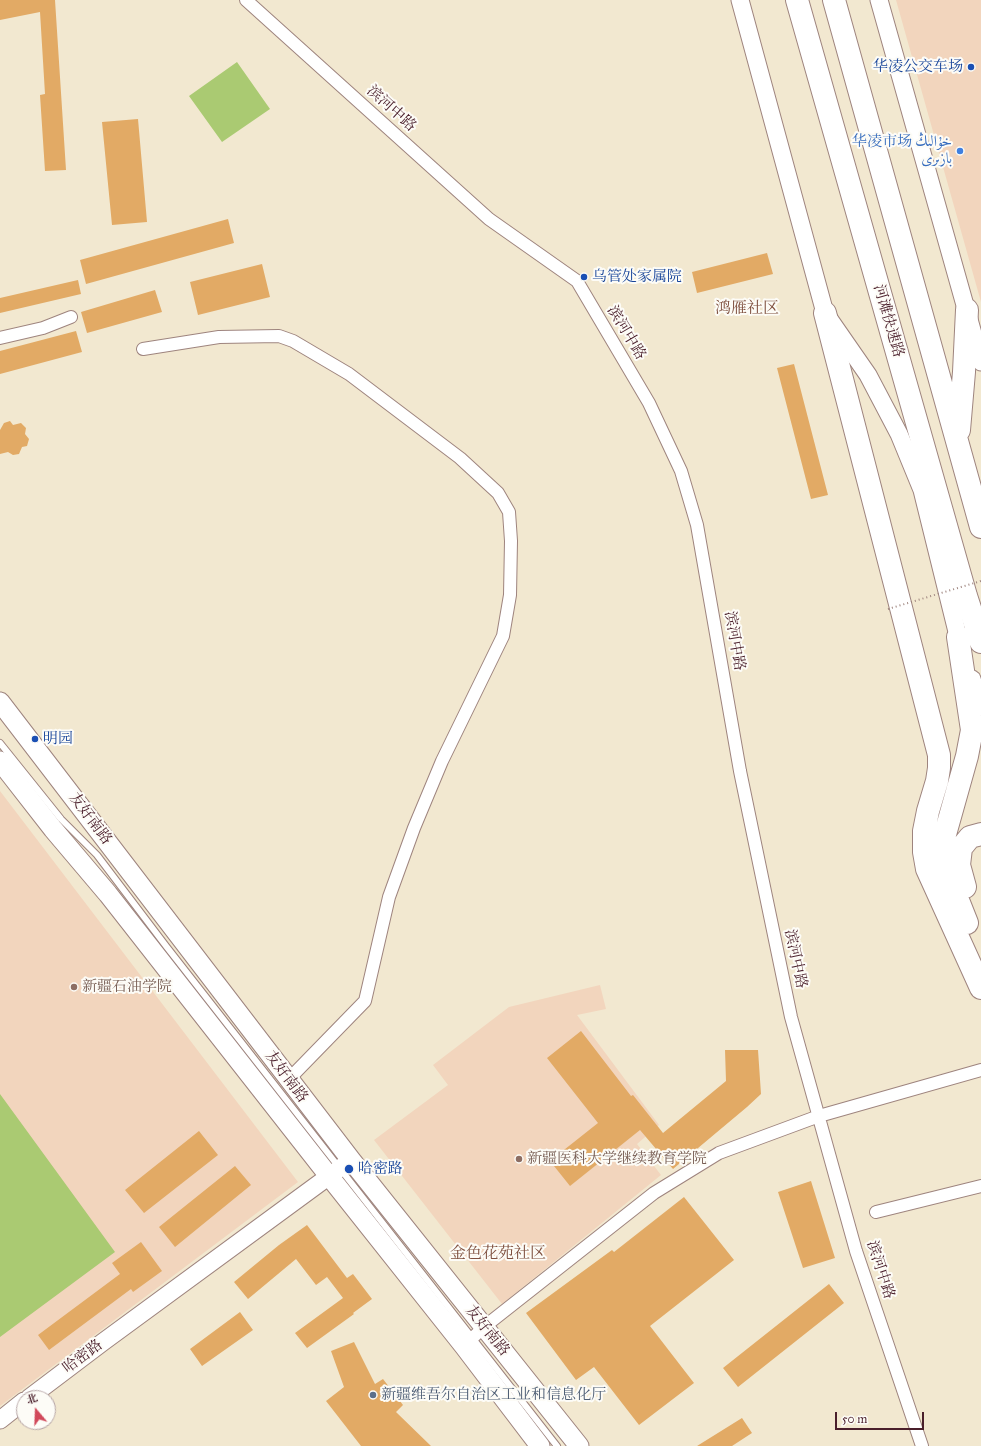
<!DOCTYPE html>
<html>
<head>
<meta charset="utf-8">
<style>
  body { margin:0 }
  #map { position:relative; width:981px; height:1446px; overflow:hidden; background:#f2e8d0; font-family:"IM FELL Great Primer","Noto Serif SC",serif }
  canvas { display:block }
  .north { position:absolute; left:16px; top:1390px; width:40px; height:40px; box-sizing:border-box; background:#fdfcf7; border:1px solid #b5a4a5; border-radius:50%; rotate:341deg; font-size:11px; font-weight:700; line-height:16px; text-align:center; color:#4a1f2b }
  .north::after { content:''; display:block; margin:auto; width:14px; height:18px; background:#d1495b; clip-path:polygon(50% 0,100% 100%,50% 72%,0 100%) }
  .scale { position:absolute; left:835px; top:1412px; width:89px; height:18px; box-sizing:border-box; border:2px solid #4a1f2b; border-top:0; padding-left:5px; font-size:12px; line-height:14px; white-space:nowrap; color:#4a1f2b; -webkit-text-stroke:3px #fdfcf7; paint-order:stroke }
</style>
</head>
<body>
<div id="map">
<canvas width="981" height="1446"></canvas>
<div class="north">北</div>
<div class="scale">50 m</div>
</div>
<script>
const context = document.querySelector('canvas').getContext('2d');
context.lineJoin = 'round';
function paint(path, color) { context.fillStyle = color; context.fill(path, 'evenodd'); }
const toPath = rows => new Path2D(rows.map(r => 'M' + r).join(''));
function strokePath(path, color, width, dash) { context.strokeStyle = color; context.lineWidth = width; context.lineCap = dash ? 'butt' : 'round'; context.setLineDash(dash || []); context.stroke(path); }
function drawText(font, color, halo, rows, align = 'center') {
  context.font = font + ' "IM FELL Great Primer",Amiri,"Noto Serif SC",serif'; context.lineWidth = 4; context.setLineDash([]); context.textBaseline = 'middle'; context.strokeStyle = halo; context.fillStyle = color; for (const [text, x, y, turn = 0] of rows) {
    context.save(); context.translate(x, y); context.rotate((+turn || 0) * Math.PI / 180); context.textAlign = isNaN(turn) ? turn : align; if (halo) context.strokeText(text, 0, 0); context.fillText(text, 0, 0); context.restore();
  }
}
const built = toPath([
  [896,0,981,0,981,302],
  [0,791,298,1182,0,1406],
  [600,985,606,1009,577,1015,659,1125,637,1144,661,1175,502,1304,374,1140,448,1085,433,1065,509,1007]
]);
const green = toPath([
  [237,62,270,109,222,142,189,96],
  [0,1094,115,1252,0,1337]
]);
const building = toPath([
  [0,0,55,0,66,170,45,171,40,95,45,94,40,12,0,20],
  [138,119,147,222,112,225,102,122],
  [228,219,234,243,86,284,80,260],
  [767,253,773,274,697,293,692,272],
  [262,264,270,297,198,315,190,282],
  [78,280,81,294,0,313,0,298],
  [155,290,162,312,87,333,81,312],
  [76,331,82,352,0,374,0,351],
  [794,364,828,495,811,499,777,368],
  [10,421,13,425,21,423,26,428,25,434,29,439,27,446,22,447,19,454,13,455,8,452,0,454,0,430,4,423],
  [581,1031,631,1096,633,1095,663,1133,726,1081,725,1050,758,1050,761,1094,747,1107,673,1169,640,1130,570,1186,550,1161,598,1123,547,1058],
  [199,1131,218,1155,144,1213,125,1190],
  [235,1166,251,1185,175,1247,159,1227],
  [811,1181,835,1258,803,1268,778,1192],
  [684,1197,734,1260,650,1326,694,1383,639,1425,594,1367,576,1380,526,1313,612,1250,614,1252],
  [307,1225,347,1278,353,1274,372,1299,353,1313,354,1314,307,1348,295,1333,343,1298,327,1277,316,1285,296,1259,248,1299,234,1282,279,1245],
  [141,1242,162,1271,133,1292,131,1289,49,1350,38,1335,120,1274,112,1263],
  [829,1284,844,1303,738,1387,723,1368],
  [240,1312,253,1330,202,1366,190,1349],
  [354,1342,375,1384,383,1379,403,1405,396,1412,431,1446,361,1446,326,1401,344,1387,331,1351],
  [742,1418,752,1433,732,1446,697,1446]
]);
const lane = toPath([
  [0,743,61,819,97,855,166,946,557,1446]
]);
const street = toPath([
  [246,0,489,219,577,281,649,403,681,471,697,525,740,771,791,1017,856,1251,922,1446],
  [0,338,43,328,71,317],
  [143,349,219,337,279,336,293,341,349,374,460,458,498,493,509,512,511,541,510,595,503,636,442,761,414,828,389,897,365,1001,289,1079],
  [876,1212,981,1186],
  [464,1346,484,1327,654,1193,719,1153,819,1116,981,1070]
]);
const secondary = toPath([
  [740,0,825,313,868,375,899,434,922,490,961,648],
  [879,0,981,362],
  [972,679,981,707],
  [29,1398,103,1342,351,1160],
  [0,1420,24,1401]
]);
const primary = toPath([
  [0,702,351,1160,579,1446],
  [0,761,53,829,108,894,329,1176,464,1346,540,1446]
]);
const highway = toPath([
  [797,0,966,596,981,642],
  [834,0,981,527],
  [825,313,939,755,939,768,937,781,928,811,924,831,924,852,927,869,981,988],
  [959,430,964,372,967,310],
  [958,637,972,730,967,756,944,838,944,865,967,923],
  [965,887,959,865,961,848,970,837,981,834]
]);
const pathBridge = toPath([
  [888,609,981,581]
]);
const markers = [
  [971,67,4,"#1a4fb4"],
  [960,151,4,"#3f7fe0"],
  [584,277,4,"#1a4fb4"],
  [35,739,4,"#1a4fb4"],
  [74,987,4,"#8d6e63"],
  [519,1159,4,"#8d6e63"],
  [349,1169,5,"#1a4fb4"],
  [373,1395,4,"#5c6f8a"]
];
const transitNames = [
  ["华凌公交车场",963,67,"right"],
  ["乌管处家属院",592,277],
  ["明园",43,739],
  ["哈密路",358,1169]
];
const streetNames = [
  ["滨河中路",391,109,42],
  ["河滩快速路",888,321,74],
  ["滨河中路",626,333,59],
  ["滨河中路",734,641,80],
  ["友好南路",90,819,53],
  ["滨河中路",795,959,78],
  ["友好南路",286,1077,53],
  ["滨河中路",880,1270,72],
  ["友好南路",487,1331,51],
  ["哈密路",83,1357,-37]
];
const shopNames = [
  ["华凌市场 خۇالىڭ",952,142],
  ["بازىرى",952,159]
];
const educationNames = [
  ["新疆石油学院",82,987],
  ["新疆医科大学继续教育学院",527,1159]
];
const serviceNames = [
  ["新疆维吾尔自治区工业和信息化厅",381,1395]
];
const neighbourhoodNames = [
  ["鸿雁社区",747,309],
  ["金色花苑社区",498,1254]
];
paint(built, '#f2d5bd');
paint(green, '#aaca72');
paint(building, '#e2aa65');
strokePath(lane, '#9e847e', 8);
strokePath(street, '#9e847e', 14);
strokePath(secondary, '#9e847e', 19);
strokePath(primary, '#9e847e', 21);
strokePath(highway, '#9e847e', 24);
strokePath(lane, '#fff', 6);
strokePath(street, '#fff', 12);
strokePath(secondary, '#fff', 17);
strokePath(primary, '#fff', 19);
strokePath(highway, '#fff', 22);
strokePath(pathBridge, '#9e847e', 2, [1, 3]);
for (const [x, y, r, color] of markers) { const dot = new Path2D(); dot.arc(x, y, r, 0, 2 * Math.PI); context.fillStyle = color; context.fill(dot); strokePath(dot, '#fdfcf7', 1.5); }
drawText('15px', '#164399', '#fdfcf7', transitNames, 'left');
drawText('15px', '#4a1f2b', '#fdfcf7', streetNames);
drawText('15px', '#366cbe', '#fdfcf7', shopNames, 'right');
drawText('15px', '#785e54', '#fdfcf7', educationNames, 'left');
drawText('15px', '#4e5e75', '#fdfcf7', serviceNames, 'left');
drawText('16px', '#7f503f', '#fdfcf7', neighbourhoodNames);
</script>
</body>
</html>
